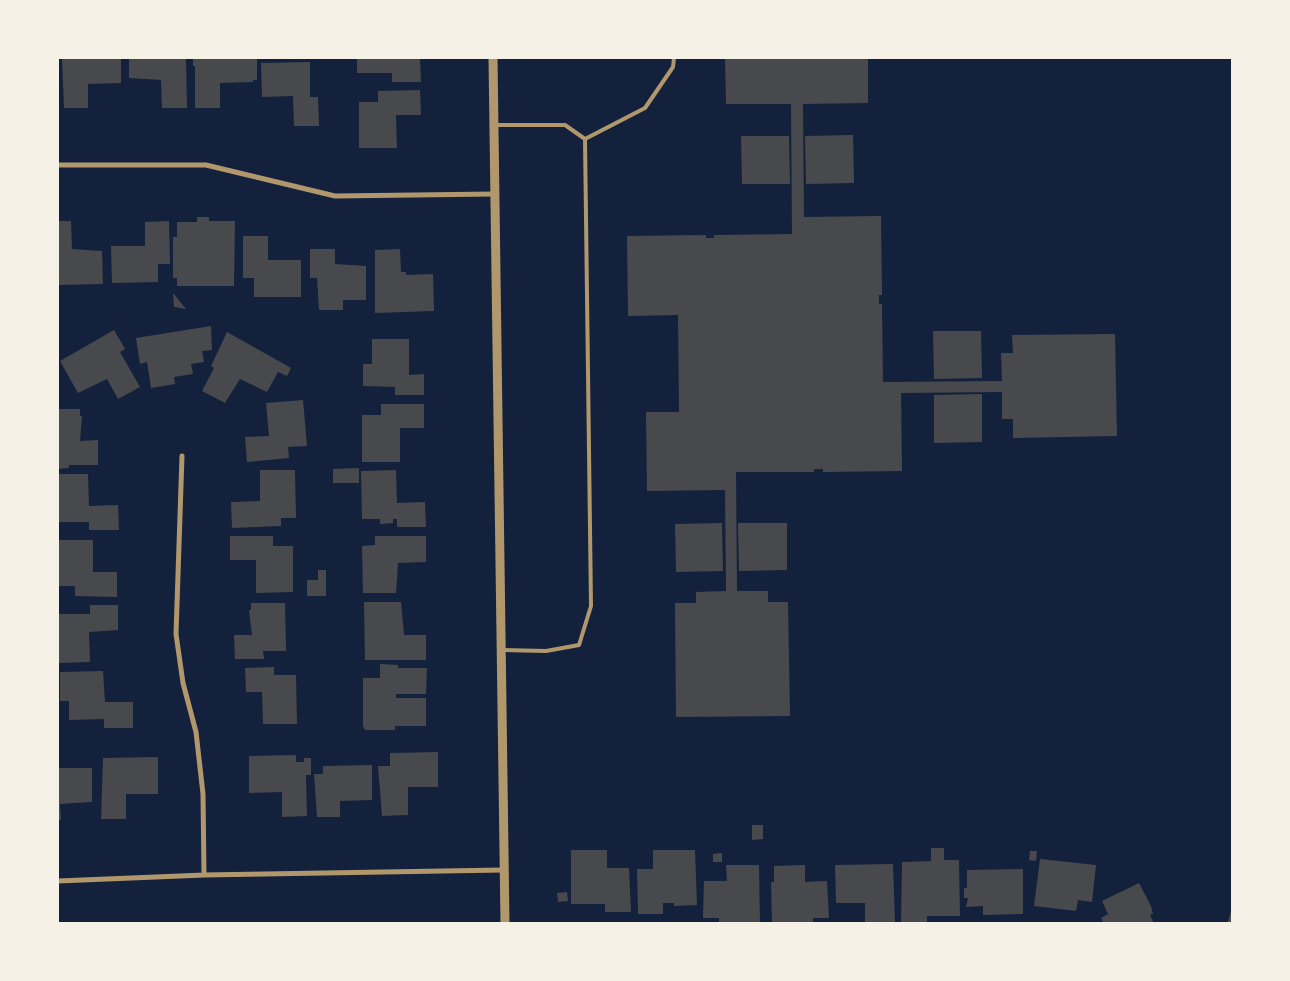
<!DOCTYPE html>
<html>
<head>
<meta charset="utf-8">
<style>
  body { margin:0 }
  #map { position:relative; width:1290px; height:981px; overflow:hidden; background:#14213d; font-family:"Space Grotesk",sans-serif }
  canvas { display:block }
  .frame { position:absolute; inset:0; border:59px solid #f6f1e7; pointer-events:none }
</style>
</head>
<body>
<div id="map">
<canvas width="1290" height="981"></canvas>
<div class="frame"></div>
</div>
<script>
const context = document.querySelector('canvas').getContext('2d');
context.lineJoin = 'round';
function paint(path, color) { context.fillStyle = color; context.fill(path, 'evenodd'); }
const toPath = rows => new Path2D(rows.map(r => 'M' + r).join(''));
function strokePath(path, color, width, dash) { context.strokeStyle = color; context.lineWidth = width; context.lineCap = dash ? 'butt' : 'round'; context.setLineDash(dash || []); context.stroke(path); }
const building = toPath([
  [62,58,121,58,121,83,88,84,88,108,64,108],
  [129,58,186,58,187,108,162,108,161,80,129,78],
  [193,58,257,58,257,80,253,80,253,82,220,83,220,108,195,108,195,66,193,66],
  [357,58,420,58,421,82,392,82,392,73,357,73],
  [725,58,868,58,868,103,803,104,804,217,881,216,882,295,879,295,879,304,882,304,883,382,1002,381,1001,353,1013,353,1012,335,1115,334,1117,436,1013,438,1013,419,1002,419,1002,392,901,393,902,471,823,472,823,469,814,469,814,472,736,472,737,591,768,591,768,602,788,602,790,716,676,717,675,603,696,603,696,592,726,591,725,490,647,491,646,412,679,412,678,315,628,316,627,236,706,235,706,238,714,238,714,235,792,234,791,104,726,104],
  [310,62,310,97,318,97,319,126,294,126,293,96,262,97,261,63],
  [420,90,421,115,396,115,397,148,359,148,359,102,378,102,378,91],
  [853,135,854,183,806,184,805,136],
  [741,136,789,136,790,184,742,184],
  [197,217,209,217,209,221,235,221,234,286,177,286,177,278,173,278,173,237,177,237,177,222,197,222],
  [58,221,71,221,72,249,102,251,103,284,58,285],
  [169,221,170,264,158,264,158,282,112,283,111,246,145,246,145,222],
  [243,236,268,236,268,260,301,260,301,297,254,297,254,278,243,278],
  [310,249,335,249,335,264,366,266,366,300,343,300,343,310,319,310,317,278,310,278],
  [400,249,401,272,406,272,406,275,433,274,434,311,375,313,375,250],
  [173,293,186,309,174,307],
  [211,326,212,350,202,351,204,362,191,364,193,374,174,377,175,384,151,388,147,362,140,364,136,338],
  [114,330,125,349,120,352,140,387,118,399,107,379,78,393,60,361],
  [933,331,981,331,982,378,934,379],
  [227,332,291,368,287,376,278,372,267,392,240,379,225,403,202,391,214,368,211,366],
  [372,339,409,339,409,375,424,374,424,395,395,395,395,387,363,386,363,364,372,364],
  [982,394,982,442,934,443,934,395],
  [303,400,307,446,288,447,289,458,247,462,245,437,269,436,266,403],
  [381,404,424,404,424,428,400,428,400,462,362,462,362,415,381,415],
  [58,409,80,409,80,416,82,416,80,441,98,440,98,465,69,465,69,468,58,469],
  [359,468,359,483,333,483,333,469],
  [260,470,295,470,296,518,281,518,281,526,232,528,231,502,260,501],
  [396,470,397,503,425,502,426,527,397,527,397,519,393,519,393,523,380,524,380,519,362,519,361,471],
  [58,474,88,474,89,506,118,505,119,530,89,530,89,522,58,522],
  [722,523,723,571,676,572,675,524],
  [738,523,787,523,787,570,739,571],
  [230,536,273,536,273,546,293,546,293,592,256,593,256,560,230,560],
  [375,536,426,536,426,562,398,563,396,593,363,593,362,546,375,545],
  [58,540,93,540,93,572,117,572,117,597,75,596,75,586,58,586],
  [318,570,326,570,326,596,307,596,307,580,318,580],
  [364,602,401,602,404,635,426,635,426,660,365,660],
  [251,603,285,603,286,651,263,651,264,659,235,659,234,635,252,635,249,610,251,610],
  [90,605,118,605,118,630,89,632,90,662,58,663,58,614,90,614],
  [380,664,398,665,398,668,427,668,426,694,396,694,396,698,426,698,426,726,395,726,395,730,365,730,363,726,363,678,380,678],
  [274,667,274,675,296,675,297,724,263,724,262,692,246,692,245,668],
  [103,671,105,702,133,702,133,728,104,728,104,719,69,720,69,701,60,701,60,672],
  [438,752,438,787,408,787,408,815,382,816,378,766,390,766,390,753],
  [296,755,296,762,304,762,304,758,311,758,311,775,306,775,307,816,282,817,282,792,249,793,249,756],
  [158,757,158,794,126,794,126,819,101,819,103,758],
  [372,765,372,800,340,801,340,817,317,817,314,774,323,774,323,766],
  [58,768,92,768,92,802,60,804,61,820,58,820],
  [752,825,763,825,763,839,752,840],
  [931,848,944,848,944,860,959,860,960,916,927,916,927,922,901,922,902,862,931,861],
  [571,850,607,850,607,868,629,868,631,912,605,912,605,904,571,904],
  [653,850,695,850,697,905,674,906,674,903,663,903,663,914,638,914,637,869,653,869],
  [1030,851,1037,851,1036,861,1029,860],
  [722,853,722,862,713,862,713,854],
  [1040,859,1096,865,1092,902,1078,900,1076,911,1034,906],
  [893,864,895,922,865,923,865,903,836,903,835,865],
  [726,865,759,865,760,924,719,924,719,918,703,918,704,881,727,881],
  [805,865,805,882,827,881,829,918,813,918,813,924,772,924,771,882,774,882,774,866],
  [1023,869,1023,914,983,915,983,906,966,907,968,898,964,898,964,888,967,888,967,870],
  [1139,883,1151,906,1153,914,1150,915,1154,924,1104,924,1101,918,1108,914,1102,901],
  [567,892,568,901,558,902,557,893],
  [1232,908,1232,924,1227,924]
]);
const service = toPath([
  [494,125,565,125,585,139,591,606,579,645,546,651,502,650],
  [585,139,645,108,673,67,674,58]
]);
const minor = toPath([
  [58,165,206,165,335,196,494,194],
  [182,456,176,634,183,683,196,732,203,794,204,875],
  [58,881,204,875,503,870]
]);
const tertiary = toPath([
  [493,58,505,924]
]);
paint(building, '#48494c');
strokePath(service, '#b1986c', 4);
strokePath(minor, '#b1986c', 5);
strokePath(tertiary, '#b1986c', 9);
</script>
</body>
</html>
